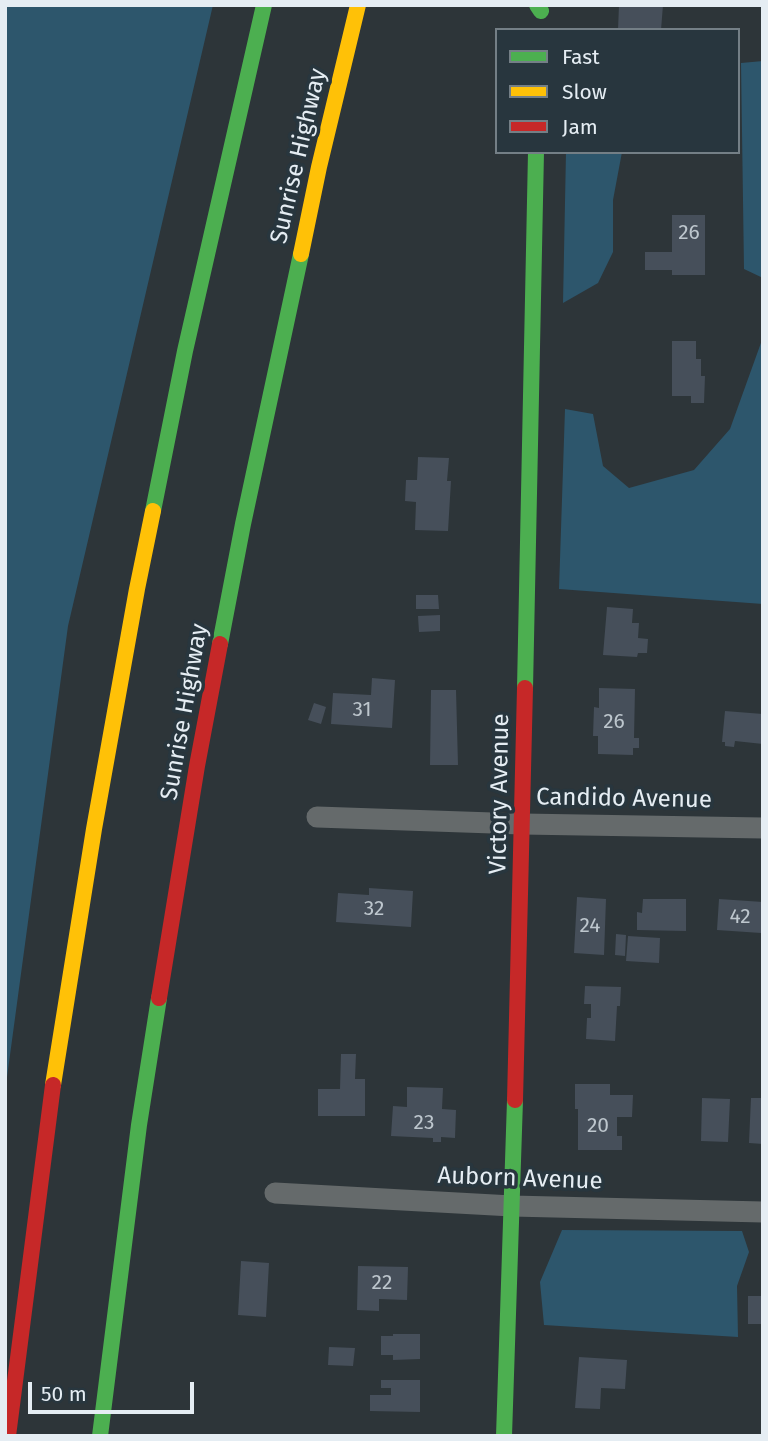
<!DOCTYPE html>
<html>
<head>
<meta charset="utf-8">
<style>
  body { margin:0 }
  #map { position:relative; width:768px; height:1441px; overflow:hidden; background:#2d3539; font-family:"Fira Sans",sans-serif }
  canvas { display:block }
  .frame { position:absolute; inset:0; border:7px solid #e5edf3; pointer-events:none }
  .legend { position:absolute; left:495px; top:28px; width:245px; height:126px; box-sizing:border-box; background:#28363e; border:2px solid #747f86; margin:0; padding:9px 12px; list-style:none; font-size:21px; color:#e5edf3 }
  .legend li { display:flex; align-items:center; gap:14px; height:35px }
  .legend b { width:35px; border:2px solid #747f86 }
  .scale { position:absolute; left:28px; top:1382px; width:166px; height:32px; box-sizing:border-box; border:4px solid #e5edf3; border-top:0; padding-left:9px; font-size:21px; line-height:24px; white-space:nowrap; color:#e5edf3; -webkit-text-stroke:5px #28363e; paint-order:stroke }
</style>
</head>
<body>
<div id="map">
<canvas width="768" height="1441"></canvas>
<div class="frame"></div>
<ul class="legend">
<li><b style="height:9px;background:#4caf50"></b>Fast</li>
<li><b style="height:9px;background:#ffc107"></b>Slow</li>
<li><b style="height:9px;background:#c62828"></b>Jam</li>
</ul>
<div class="scale">50 m</div>
</div>
<script>
const context = document.querySelector('canvas').getContext('2d');
context.lineJoin = 'round';
function paint(path, color) { context.fillStyle = color; context.fill(path, 'evenodd'); }
const toPath = rows => new Path2D(rows.map(r => 'M' + r).join(''));
function strokePath(path, color, width, dash) { context.strokeStyle = color; context.lineWidth = width; context.lineCap = dash ? 'butt' : 'round'; context.setLineDash(dash || []); context.stroke(path); }
function drawText(font, color, halo, rows, align = 'center') {
  context.font = font + ' "Fira Sans",sans-serif'; context.lineWidth = 7; context.setLineDash([]); context.textBaseline = 'middle'; context.strokeStyle = halo; context.fillStyle = color; for (const [text, x, y, turn = 0] of rows) {
    context.save(); context.translate(x, y); context.rotate((+turn || 0) * Math.PI / 180); context.textAlign = isNaN(turn) ? turn : align; if (halo) context.strokeText(text, 0, 0); context.fillText(text, 0, 0); context.restore();
  }
}
const green = toPath([
  [5,5,213,5,68,626,5,1092],
  [763,61,763,278,744,269,741,63],
  [566,152,622,152,613,200,613,252,598,283,563,303],
  [762,340,763,604,559,589,565,409,593,414,603,466,629,488,694,470,730,429],
  [562,1230,742,1231,749,1252,737,1286,738,1337,544,1325,540,1282]
]);
const building = toPath([
  [619,5,663,5,661,30,618,30],
  [672,215,705,215,705,275,672,275,672,270,645,270,645,252,672,252],
  [672,341,696,341,696,359,701,359,701,376,705,376,704,403,691,403,691,396,672,396],
  [418,457,449,458,447,481,451,481,448,531,415,530,416,502,405,501,406,480,417,480],
  [416,595,438,595,439,609,416,609],
  [607,607,633,609,632,623,639,623,638,638,648,639,647,653,638,653,637,657,603,655],
  [440,615,440,631,419,632,418,616],
  [372,678,395,680,392,728,331,724,333,693,371,695],
  [599,688,635,689,634,738,639,738,639,748,633,748,633,755,598,754,598,736,593,736,594,707,599,708],
  [431,690,456,690,458,765,430,765],
  [314,703,326,707,321,724,308,720],
  [725,711,763,714,763,744,735,741,734,747,725,746,725,742,722,742],
  [369,888,413,891,411,927,336,922,338,893,369,895],
  [577,897,606,899,604,955,574,953],
  [643,899,686,899,686,931,637,930,637,912,642,913],
  [719,899,763,902,761,933,717,930],
  [616,934,626,935,625,956,615,955],
  [628,936,660,938,659,963,626,961],
  [585,986,621,987,620,1006,617,1006,615,1041,586,1039,587,1018,591,1018,591,1004,584,1004],
  [341,1054,356,1054,355,1079,365,1079,365,1116,318,1116,318,1089,340,1089],
  [575,1084,610,1084,610,1095,633,1095,632,1117,617,1117,617,1136,622,1136,622,1150,578,1150,578,1109,575,1109],
  [407,1087,443,1088,442,1109,456,1110,455,1138,441,1137,441,1142,433,1142,433,1138,391,1136,393,1106,407,1107],
  [702,1098,730,1099,728,1142,701,1141],
  [751,1098,763,1098,763,1144,749,1143],
  [241,1261,269,1263,266,1317,238,1315],
  [358,1266,408,1267,407,1300,379,1299,379,1311,357,1310],
  [748,1296,763,1296,763,1324,748,1324],
  [393,1334,420,1334,420,1359,393,1360,393,1355,381,1355,381,1336,393,1336],
  [329,1347,355,1348,353,1366,328,1365],
  [579,1357,627,1360,625,1389,601,1388,600,1409,575,1408],
  [381,1380,420,1380,420,1412,370,1411,370,1395,391,1395,391,1388,381,1388]
]);
const street = toPath([
  [317,817,522,824,763,828],
  [275,1193,512,1206,763,1212]
]);
const fast = toPath([
  [537,5,541,11],
  [153,511,185,351,264,5],
  [220,644,243,524,301,254],
  [525,688,536,152],
  [100,1436,139,1125,159,998],
  [504,1436,515,1100]
]);
const slow = toPath([
  [301,254,319,167,358,5],
  [53,1085,94,829,137,589,153,511]
]);
const jam = toPath([
  [159,998,197,766,220,644],
  [515,1100,525,688],
  [8,1436,53,1085]
]);
const numberNames = [
  ["26",689,233],
  ["31",362,710],
  ["26",614,722],
  ["32",374,909],
  ["42",740,917],
  ["24",590,926],
  ["23",424,1123],
  ["20",598,1126],
  ["22",382,1283]
];
const streetNames = [
  ["Sunrise Highway",299,156,-77],
  ["Sunrise Highway",185,712,-80],
  ["Victory Avenue",500,794,-89],
  ["Candido Avenue",624,799,1],
  ["Auborn Avenue",520,1179,2]
];
paint(green, '#2d566c');
paint(building, '#464f5a');
strokePath(street, '#656a6b', 21);
strokePath(fast, '#4caf50', 16);
strokePath(slow, '#ffc107', 16);
strokePath(jam, '#c62828', 16);
drawText('21px', '#bdc6cd', null, numberNames);
drawText('24px', '#e5edf3', '#28363e', streetNames);
</script>
</body>
</html>
